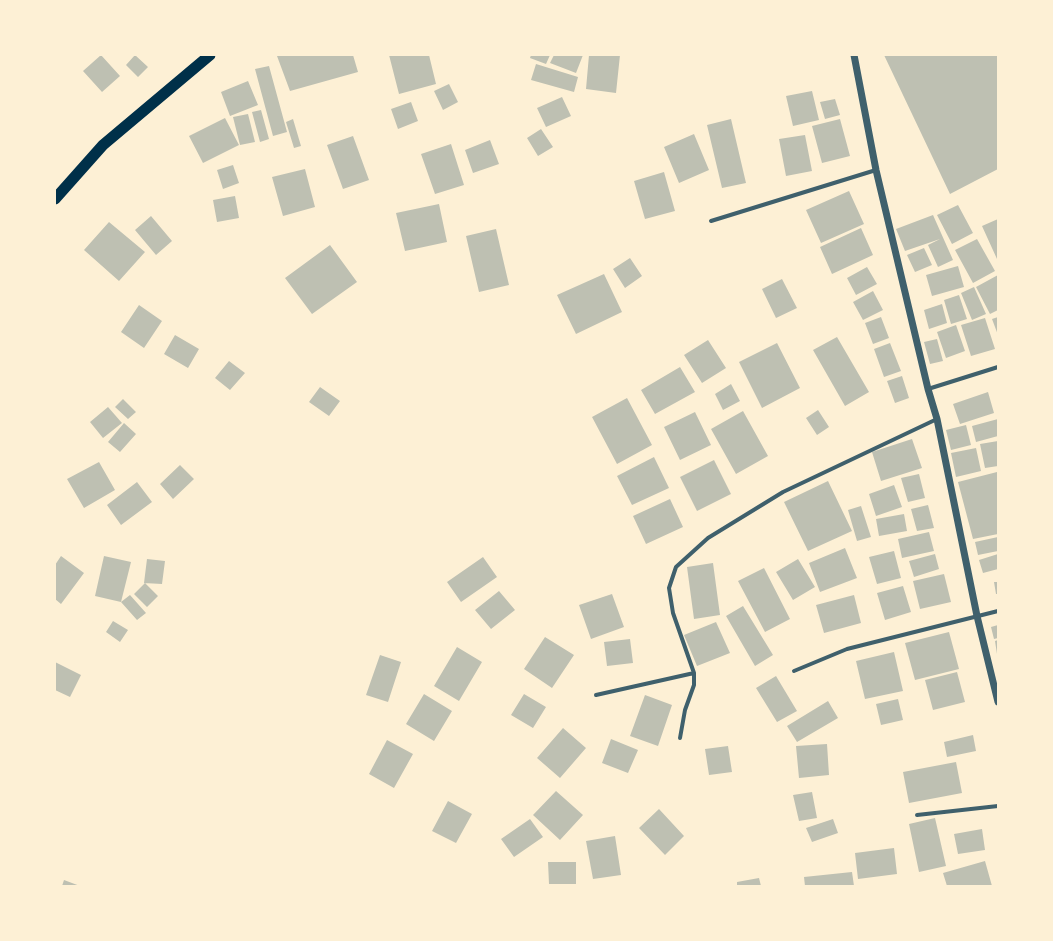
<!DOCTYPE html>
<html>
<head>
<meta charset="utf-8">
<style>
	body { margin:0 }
	#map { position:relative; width:1053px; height:941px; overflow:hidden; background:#fdf0d5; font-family:Quicksand,sans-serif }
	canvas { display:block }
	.frame { position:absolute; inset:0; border:56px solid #fdf0d5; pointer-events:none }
</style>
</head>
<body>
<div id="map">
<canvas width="1053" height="941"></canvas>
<div class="frame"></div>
</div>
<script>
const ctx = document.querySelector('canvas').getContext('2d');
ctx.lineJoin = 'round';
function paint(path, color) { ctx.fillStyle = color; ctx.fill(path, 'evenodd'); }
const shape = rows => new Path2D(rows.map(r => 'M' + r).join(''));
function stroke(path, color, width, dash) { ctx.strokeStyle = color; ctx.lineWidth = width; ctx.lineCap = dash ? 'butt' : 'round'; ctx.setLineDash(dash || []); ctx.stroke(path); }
paint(shape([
	[101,55,120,76,102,92,83,71],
	[135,55,148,67,138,77,126,65],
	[280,55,353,55,358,72,290,91,277,56],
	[389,55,429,55,436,84,399,94],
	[531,55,550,55,546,64,530,58],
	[554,55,583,55,576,73,550,63],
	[589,55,620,55,616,93,586,89],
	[884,55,998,55,998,169,950,194],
	[536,64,578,77,574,92,531,80],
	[269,66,287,132,273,136,255,69],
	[248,81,258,105,230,116,221,92],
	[449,84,458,102,443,110,434,91],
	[812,91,819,120,793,126,786,96],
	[562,97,571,116,546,127,537,108],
	[835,99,840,115,825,119,820,102],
	[411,102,418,121,398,129,391,109],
	[261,110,269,139,260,142,252,112],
	[248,114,255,142,240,145,233,117],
	[225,118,239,145,203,163,189,136],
	[293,119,301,146,294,148,286,122],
	[731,119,746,183,722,188,707,125],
	[840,119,850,156,822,163,812,126],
	[541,129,553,147,538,156,527,138],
	[694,134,709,170,679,183,664,147],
	[805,135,812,171,786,176,779,139],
	[353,136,369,180,343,189,327,145],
	[490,140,499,164,473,173,465,150],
	[451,144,464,185,435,194,421,154],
	[233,165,239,183,223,189,217,170],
	[305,169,315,207,283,216,272,177],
	[664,172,675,211,645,219,634,181],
	[849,191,864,224,821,243,806,210],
	[235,196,239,218,217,222,213,200],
	[439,204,447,242,405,251,396,213],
	[958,205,973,233,952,244,937,215],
	[933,215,953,260,938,267,928,245,940,239,905,251,896,229],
	[151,216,172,241,156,255,135,230],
	[998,219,998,258,997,259,982,226],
	[109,222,145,252,119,281,84,250],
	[861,228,873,255,832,274,820,247],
	[496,229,509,285,479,292,466,236],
	[977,239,995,271,973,283,955,250],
	[330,245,357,282,312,314,285,278],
	[924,248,932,265,915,272,907,255],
	[630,258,642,276,625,288,613,269],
	[958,266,964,287,932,296,926,275],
	[867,267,877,284,856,295,847,278],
	[604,274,622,312,576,334,557,295],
	[998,275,998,310,990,314,976,287],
	[782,279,797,308,776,318,762,289],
	[974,287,986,314,972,320,961,293],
	[873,291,883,310,863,320,853,302],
	[959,295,967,319,951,324,944,300],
	[942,304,947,323,929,329,924,310],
	[139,305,162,321,144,348,121,332],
	[881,317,889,338,873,344,865,323],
	[998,317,998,335,992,319],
	[985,318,995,349,971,356,961,325],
	[956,325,965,351,946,358,937,332],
	[175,335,199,349,188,368,164,354],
	[837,337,869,392,845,406,813,350],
	[937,339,943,361,930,364,924,342],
	[708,340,726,368,702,383,684,355],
	[777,343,800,388,762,408,739,362],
	[890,343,901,371,884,377,874,349],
	[229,361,245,373,230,390,215,378],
	[680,367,695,392,655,414,641,390],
	[902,376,909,398,895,403,887,381],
	[731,384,740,401,723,410,715,394],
	[320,387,340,401,329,416,309,402],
	[988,392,994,413,960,424,953,404],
	[627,398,652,445,617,464,592,417],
	[123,399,136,412,128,419,115,407],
	[108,407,122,423,103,438,90,422],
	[818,410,829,427,817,435,806,418],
	[743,411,768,456,736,474,711,429],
	[695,412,711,445,680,460,664,427],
	[998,419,998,436,976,442,972,426],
	[124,423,136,434,120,452,108,442],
	[966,425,971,445,951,450,946,430],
	[912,439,922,468,881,481,872,452],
	[998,441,998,466,985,468,980,444],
	[976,448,981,471,956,477,951,453],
	[654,457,669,488,632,505,617,476],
	[714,460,731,494,697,511,680,477],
	[99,462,115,490,84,508,67,479],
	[180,465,194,479,173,499,160,484],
	[997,472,998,534,973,539,958,482],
	[919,474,925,498,908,502,901,478],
	[828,481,852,531,808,551,784,502],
	[137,482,152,502,121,525,107,505],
	[894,485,902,507,876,516,869,494],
	[670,499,683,527,646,544,633,516],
	[928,505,934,528,917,531,911,509],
	[861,506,871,537,857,541,848,510],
	[904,514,907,531,879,536,876,519],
	[929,532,934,551,902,558,898,539],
	[998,537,998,551,978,555,975,542],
	[845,548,857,578,820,592,809,563],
	[894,551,901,578,877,584,869,557],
	[935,554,939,569,914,577,909,561],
	[998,554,998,569,983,573,979,560],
	[61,556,84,573,61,604,55,599,55,565],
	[104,556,131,562,121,602,95,596],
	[483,557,497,577,461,602,447,582],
	[147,559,165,561,162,584,144,583],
	[798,559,815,587,793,600,776,572],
	[713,563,720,615,694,619,687,567],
	[764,568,790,619,765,632,738,581],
	[944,574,951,602,920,609,913,581],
	[994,582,998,582,998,594,996,594],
	[145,583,158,596,147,607,134,594],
	[903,586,911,612,885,620,877,593],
	[499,591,515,610,491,629,475,610],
	[612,594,624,627,591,639,579,605],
	[130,595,146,613,137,620,121,602],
	[854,595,861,623,824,633,816,605],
	[743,606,773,655,755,666,726,616],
	[113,621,128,630,120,642,106,632],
	[716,622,730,653,697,666,684,635],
	[998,625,998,638,994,639,991,627],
	[949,632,959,669,915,680,905,643],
	[545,637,574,655,552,688,524,669],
	[630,639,633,663,607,666,604,642],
	[998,640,998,654,997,654,995,641],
	[457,647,482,662,459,701,434,686],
	[894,652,903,691,865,699,856,661],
	[380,655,401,662,388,702,366,695],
	[55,662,81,675,70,697,55,690],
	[957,672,965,702,933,710,925,680],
	[776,676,797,711,777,722,756,688],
	[424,694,452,711,434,741,406,724],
	[524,694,546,707,533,728,511,715],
	[645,695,672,705,658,746,630,736],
	[898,699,903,720,881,725,876,704],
	[828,701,838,718,797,742,787,726],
	[563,728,586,748,560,778,537,758],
	[973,735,976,751,947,757,944,742],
	[611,739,638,750,628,773,602,763],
	[387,740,413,754,394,788,369,774],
	[827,744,829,775,799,778,796,746],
	[728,746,732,772,709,775,705,749],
	[956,762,962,793,909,803,903,772],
	[556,791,583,815,560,840,533,815],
	[812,792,817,818,799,821,793,795],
	[448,801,472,814,456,843,432,831],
	[659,809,684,836,665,855,639,828],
	[935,818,946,866,919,872,909,824],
	[530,819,543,837,514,857,501,839],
	[833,819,838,833,812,842,806,828],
	[982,829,985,850,958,854,954,834],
	[615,836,621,875,593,879,586,841],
	[894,848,897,874,858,879,855,853],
	[985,861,992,886,947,886,943,873],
	[548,862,576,862,576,884,549,884],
	[852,872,854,886,805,886,804,877],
	[759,878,761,886,737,886,737,882],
	[64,880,80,886,62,886]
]), '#bec0b2');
stroke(shape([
	[711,221,876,170],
	[928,389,998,367],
	[794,671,847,649,998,611],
	[596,695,694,673],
	[680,738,685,710,694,685,694,673,673,613,669,588,676,567,708,538,783,492,937,419],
	[917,815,998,806]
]), '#3f606c', 4);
stroke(shape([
	[854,55,876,170,928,389,937,419,977,616,998,702]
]), '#3f606c', 7);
stroke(shape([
	[55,199,103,145,210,55]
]), '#003049', 11);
</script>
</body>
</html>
